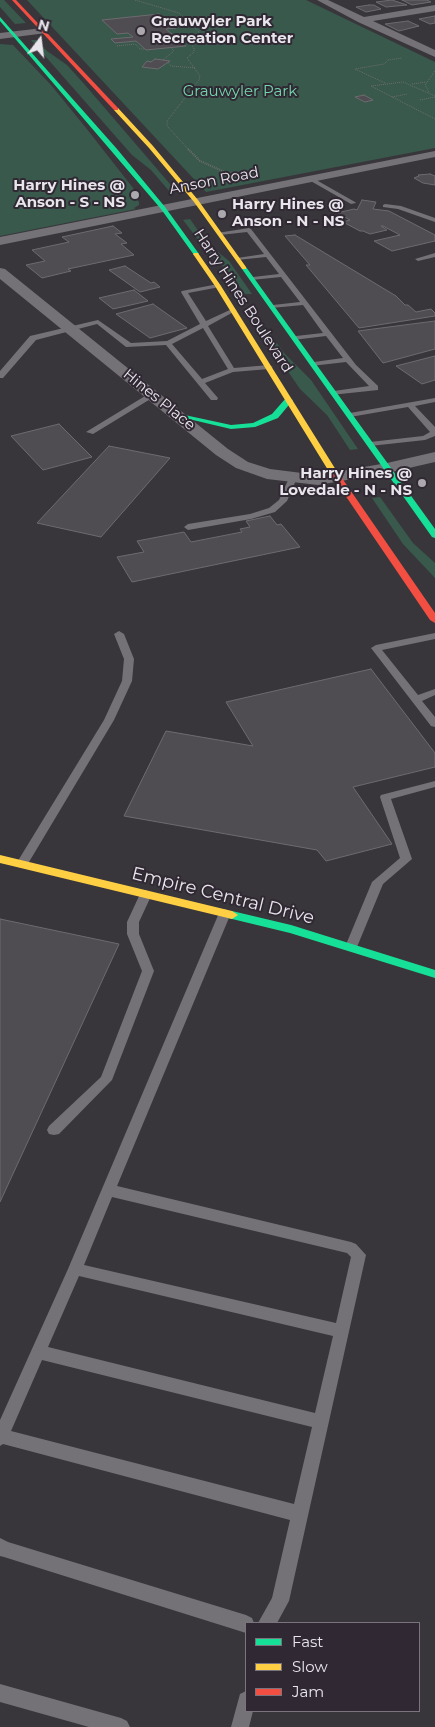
<!DOCTYPE html>
<html>
<head>
<meta charset="utf-8">
<style>
	body { margin:0 }
	#map { position:relative; width:435px; height:1727px; overflow:hidden; background:#39363b; font-family:Montserrat,sans-serif }
	canvas { display:block }
	.legend { position:absolute; left:245px; top:1622px; width:175px; height:90px; box-sizing:border-box; background:#302934; border:1px solid #7a747e; margin:0; padding:6px 9px; list-style:none; font-size:15px; color:#e9e5ec }
	.legend li { display:flex; align-items:center; gap:10px; height:25px }
	.legend b { width:25px; border:1px solid #7a747e }
	.north { position:absolute; left:15px; top:15px; width:50px; height:50px; -webkit-text-stroke:4px #302934; paint-order:stroke; rotate:15deg; font-size:14px; font-weight:700; line-height:20px; text-align:center; color:#e9e5ec }
	.north::after { content:''; display:block; margin:auto; width:18px; height:22px; background:#e9e5ec; clip-path:polygon(50% 0,100% 100%,50% 72%,0 100%) }
</style>
</head>
<body>
<div id="map">
<canvas width="435" height="1727"></canvas>
<ul class="legend">
<li><b style="height:6px;background:#16e098"></b>Fast</li>
<li><b style="height:6px;background:#ffcf43"></b>Slow</li>
<li><b style="height:6px;background:#f24e42"></b>Jam</li>
</ul>
<div class="north">N</div>
</div>
<script>
const ctx = document.querySelector('canvas').getContext('2d');
ctx.lineJoin = 'round';
function paint(path, color) { ctx.fillStyle = color; ctx.fill(path, 'evenodd'); }
const shape = rows => new Path2D(rows.map(r => 'M' + r).join(''));
function stroke(path, color, width, dash) { ctx.strokeStyle = color; ctx.lineWidth = width; ctx.lineCap = dash ? 'butt' : 'round'; ctx.setLineDash(dash || []); ctx.stroke(path); }
function write(font, color, halo, rows, align = 'center') {
  ctx.font = font + ' Montserrat,sans-serif'; ctx.lineWidth = 4; ctx.setLineDash([]); ctx.textBaseline = 'middle'; ctx.strokeStyle = halo; ctx.fillStyle = color; for (const [text, x, y, turn = 0] of rows) {
    ctx.save(); ctx.translate(x, y); ctx.rotate((+turn || 0) * Math.PI / 180); ctx.textAlign = isNaN(turn) ? turn : align; if (halo) ctx.strokeText(text, 0, 0); ctx.fillText(text, 0, 0); ctx.restore();
  }
}
paint(shape([
	[0,0,4,0,26,23,15,24,0,7],
	[27,0,306,0,435,62,435,148,206,192],
	[31,40,36,40,47,51,67,65,85,85,176,191,170,192,151,170,132,155],
	[0,44,13,45,51,85,86,128,137,193,129,194,130,197,135,197,139,202,139,205,134,208,136,209,0,236],
	[190,219,207,243,229,261,252,294,245,294,229,272,209,254,183,220],
	[266,328,284,353,311,380,358,449,350,450,327,415,300,389,259,329],
	[380,497,413,543,435,563,435,578,403,544,372,498]
]), '#38594b');
const building = shape([
	[392,0,407,5,386,7,376,2,392,0],
	[402,0,427,0,431,2,412,5,402,0],
	[369,5,374,5,381,9,366,12,356,7,369,5],
	[159,14,176,28,166,29,186,46,146,50,136,41,115,43,111,39,133,37,128,33,117,34,102,20,159,14],
	[435,16,435,23,430,24,419,19,435,16],
	[408,21,419,26,399,31,385,24,408,21],
	[155,59,170,61,158,69,142,67,147,61,151,62,155,59],
	[364,95,373,100,365,102,355,97,364,95],
	[430,174,435,176,435,185,423,183,414,178,419,176,418,175,430,174],
	[362,200,376,202,373,209,389,211,435,235,435,241,392,251,374,241,400,235,383,226,381,226,387,230,370,234,363,231,360,231,343,222,350,220,337,213,354,209,357,210,362,200],
	[113,226,122,233,115,234,127,243,121,244,134,255,68,269,71,271,42,278,26,265,45,261,32,250,69,242,62,237,113,226],
	[295,235,396,296,405,305,408,305,416,312,431,309,435,313,435,316,359,328,306,265,310,265,285,236,295,235],
	[125,266,151,283,154,282,160,287,140,292,109,270,125,266],
	[134,290,148,301,113,309,99,298,134,290],
	[153,304,187,328,150,338,116,314,153,304],
	[435,321,435,349,383,363,358,331,435,321],
	[435,356,435,380,422,384,396,366,435,356],
	[59,424,92,457,43,470,11,436,59,424],
	[109,446,170,458,101,537,37,523,109,446],
	[270,516,277,525,281,524,300,547,132,582,117,557,144,552,137,541,184,532,191,542,242,532,240,529,250,527,246,521,270,516],
	[371,669,435,753,435,767,353,787,392,844,326,861,317,850,124,816,166,731,253,746,226,702,371,669],
	[0,919,119,944,0,1202,0,919]
]);
paint(building, '#504d52');
stroke(building, '#6d6b6f', 1);
stroke(shape([
	[135,0,179,13,199,32,198,35,189,41,194,48,194,52,187,58,200,76,199,80,167,121,167,126,189,150],
	[117,46,135,44,140,49,145,49],
	[163,60,174,51,170,47],
	[168,62,171,66,196,68],
	[385,83,355,69,384,64,388,60,402,58],
	[412,84,426,82],
	[429,92,425,85,435,71],
	[435,96,403,82,371,86,435,119],
	[392,97,407,94],
	[420,100,435,97]
]), '#6f6c70', 1, [1, 1]);
stroke(shape([
	[188,149,200,161,227,173,237,174]
]), '#6f6c70', 2, [1, 1]);
paint(shape([
	[311,177,355,202,356,203,351,204,309,180,308,179,311,177],
	[385,204,401,206,435,218,435,222,398,209,383,207,383,205,385,204],
	[249,228,251,229,356,365,378,386,378,390,331,395,331,391,334,391,369,386,346,362,311,366,310,364,314,362,343,358,326,336,293,340,292,338,296,336,323,333,303,305,271,308,271,306,273,305,300,302,281,277,251,280,251,278,253,277,279,274,266,257,237,260,237,258,264,254,247,232,220,235,217,233,249,228],
	[435,253,435,257,418,261,415,259,435,253],
	[218,284,221,286,220,287,188,293,206,321,232,309,237,310,208,326,234,368,269,365,273,367,269,369,233,372,205,383,218,398,217,400,211,400,166,345,126,347,97,324,36,340,3,378,0,378,0,371,30,336,98,320,131,343,167,341,200,324,181,292,182,291,218,284],
	[203,328,228,369,202,379,172,344,203,328],
	[150,393,157,395,93,434,86,432,150,393],
	[435,398,435,402,415,406,435,427,435,436,425,440,370,446,366,444,370,442,423,436,430,432,408,407,350,417,346,415,350,413,435,398],
	[290,476,297,478,287,501,275,512,251,519,188,530,184,527,188,524,250,514,269,508,279,500,290,476],
	[119,631,124,634,134,659,132,681,114,720,26,867,18,867,16,864,104,720,122,681,124,659,114,634,119,631],
	[435,633,435,639,382,650,418,695,435,689,435,695,422,701,435,717,435,727,431,726,371,648,376,645,435,633],
	[435,781,435,787,391,799,412,859,383,884,357,947,355,950,351,951,347,950,345,947,372,882,400,858,380,797,381,795,435,781],
	[146,890,152,894,139,922,139,934,154,971,112,1080,59,1134,54,1135,49,1134,47,1130,49,1126,101,1077,142,971,127,934,127,922,140,894,146,890],
	[225,909,231,913,117,1186,351,1242,356,1244,366,1255,289,1601,277,1623,258,1623,272,1598,290,1520,3,1444,0,1446,0,1420,68,1269,219,913,225,909],
	[112,1197,347,1253,351,1257,336,1323,84,1265,112,1197],
	[79,1276,333,1336,315,1413,48,1347,79,1276],
	[42,1360,312,1427,294,1504,11,1431,42,1360],
	[0,1538,8,1542,246,1615,252,1618,254,1623,246,1623,246,1633,4,1557,0,1556,0,1538],
	[0,1684,121,1718,127,1721,130,1727,89,1727,0,1702,0,1684],
	[246,1691,246,1711,253,1711,249,1727,231,1727,240,1694,246,1691]
]), '#757277');
paint(shape([
	[317,0,328,0,364,17,435,5,435,11,373,21,435,50,435,57,358,22,317,0],
	[43,28,46,29,46,33,0,39,0,33,43,28],
	[435,151,435,157,0,245,0,237,435,151],
	[0,268,5,269,228,449,248,462,270,469,318,475,387,463,435,452,435,462,387,473,318,485,267,479,236,468,216,455,0,279,0,268]
]), '#757277');
paint(shape([
	[0,17,117,149,165,207,199,254,198,255,194,255,161,209,0,21,0,17],
	[242,267,246,267,435,529,435,538,432,537,242,269,242,267],
	[286,398,293,400,278,418,255,427,231,429,176,416,180,414,231,425,253,423,272,414,286,398],
	[232,911,291,925,435,970,435,978,290,933,228,918,226,915,232,911]
]), '#16e098');
paint(shape([
	[114,108,118,108,153,146,198,200,246,267,246,269,242,269,194,202,149,148,114,110,114,108],
	[194,253,198,253,221,286,336,470,335,472,328,470,215,286,193,254,194,253],
	[0,855,232,911,238,915,232,919,0,863,0,855]
]), '#ffcf43');
paint(shape([
	[12,0,16,0,118,108,118,110,114,110,12,0],
	[329,468,335,468,435,613,435,623,430,620,328,470,329,468]
]), '#f24e42');
for (const [x, y, r, color] of [
	[141,31,5,"#aba8ae"],
	[135,195,5,"#aba8ae"],
	[222,214,5,"#aba8ae"],
	[422,483,5,"#aba8ae"]
]) { const dot = new Path2D(); dot.arc(x, y, r, 0, 2 * Math.PI); ctx.fillStyle = color; ctx.fill(dot); stroke(dot, '#302934', 2); }
write('bold 15px', '#e9e5ec', '#302934', [
	["Grauwyler Park",151,22],
	["Recreation Center",151,39],
	["Harry Hines @",125,186,"right"],
	["Anson - S - NS",125,203,"right"],
	["Harry Hines @",232,205],
	["Anson - N - NS",232,222],
	["Harry Hines @",412,474,"right"],
	["Lovedale - N - NS",412,491,"right"]
], 'left');
write('15px', '#73d8ad', '#302934', [
	["Grauwyler Park",240,92]
]);
write('15px', '#e9e5ec', '#302934', [
	["Anson Road",214,181,-11],
	["Harry Hines Boulevard",243,301,57],
	["Hines Place",159,400,39]
]);
write('18px', '#e9e5ec', '#302934', [
	["Empire Central Drive",223,896,14]
]);
</script>
</body>
</html>
